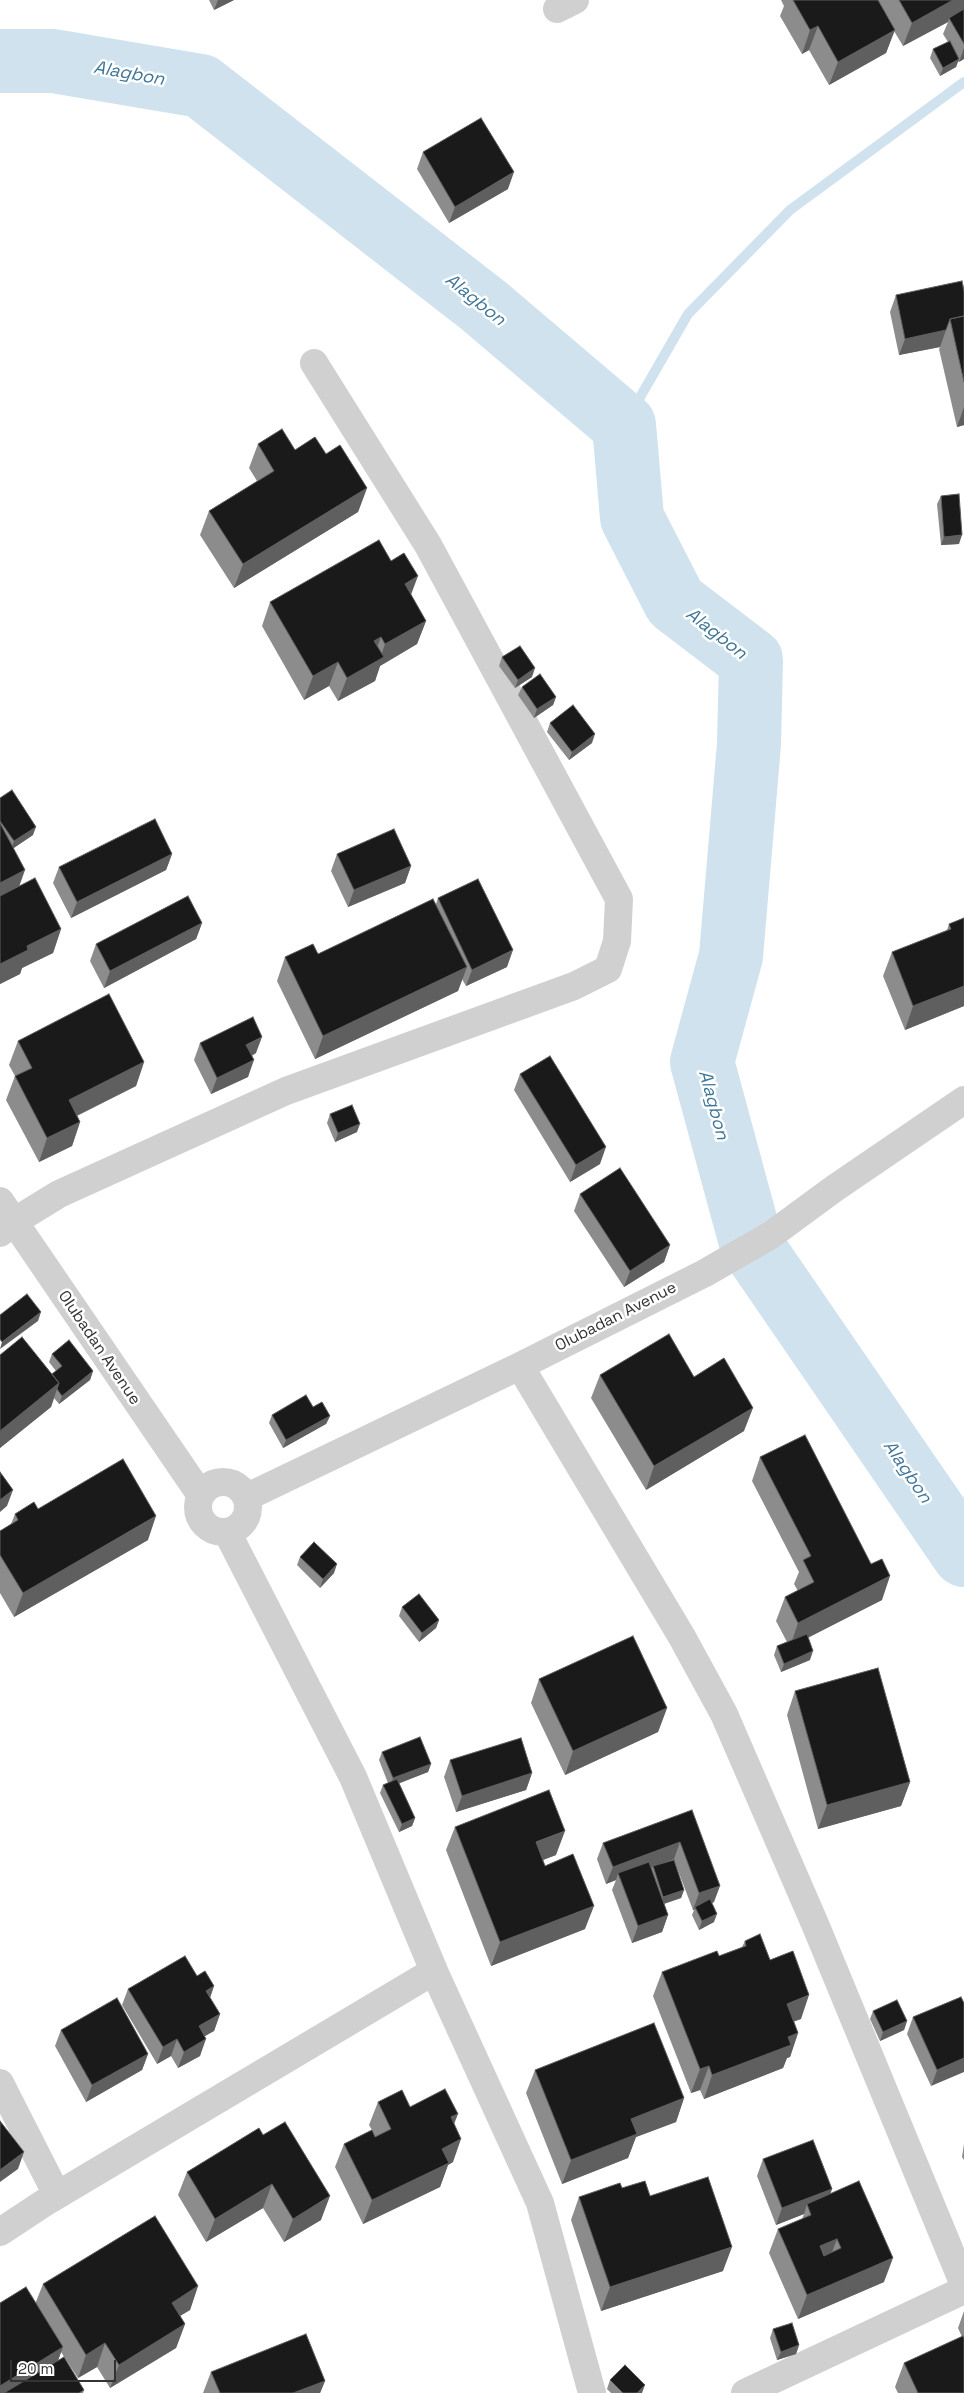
<!DOCTYPE html>
<html>
<head>
<meta charset="utf-8">
<style>
	body { margin:0 }
	#map { position:relative; width:964px; height:2393px; overflow:hidden; background:#fff; font-family:"Space Grotesk",sans-serif }
	canvas { display:block }
	.scale { position:absolute; left:10px; top:2360px; width:106px; height:22px; box-sizing:border-box; border:2px solid #333; border-top:0; padding-left:6px; font-size:15px; line-height:18px; white-space:nowrap; color:#333; -webkit-text-stroke:4px #fff; paint-order:stroke }
</style>
</head>
<body>
<div id="map">
<canvas width="964" height="2393"></canvas>
<div class="scale">20 m</div>
</div>
<script>
const ctx = document.querySelector('canvas').getContext('2d');
ctx.lineJoin = 'round';
const shape = rows => new Path2D(rows.map(r => 'M' + r).join(''));
function stroke(path, color, width, dash) { ctx.strokeStyle = color; ctx.lineWidth = width; ctx.lineCap = dash ? 'butt' : 'round'; ctx.setLineDash(dash || []); ctx.stroke(path); }
function paint(path, color) { ctx.fillStyle = color; ctx.fill(path, 'evenodd'); }
function write(font, color, halo, rows, align = 'center') {
  ctx.font = font + ' "Space Grotesk",sans-serif'; ctx.lineWidth = 5; ctx.setLineDash([]); ctx.textBaseline = 'middle'; ctx.strokeStyle = halo; ctx.fillStyle = color; for (const [text, x, y, turn = 0] of rows) {
    ctx.save(); ctx.translate(x, y); ctx.rotate((+turn || 0) * Math.PI / 180); ctx.textAlign = isNaN(turn) ? turn : align; if (halo) ctx.strokeText(text, 0, 0); ctx.fillText(text, 0, 0); ctx.restore();
  }
}
stroke(shape([
	[624,425,688,314,790,210,964,82]
]), '#cfe2ee', 10);
stroke(shape([
	[0,61,53,61,201,86,484,306,624,425,632,518,675,602,751,660,749,744,731,956,702,1062,752,1246,964,1555]
]), '#cfe2ee', 64);
stroke(shape([
	[557,9,575,0],
	[0,1201,200,1494],
	[0,1233,15,1221,59,1194,286,1091,574,986,608,969,617,941,619,899,428,545,314,363],
	[520,1366,682,1637,724,1714,815,1924,964,2285],
	'198 1507a25 25 0 1 1 50 0a25 25 0 1 1-50 0Z',
	[247,1497,520,1366,705,1273,771,1235,835,1188,964,1100],
	[227,1532,353,1777,434,1971,540,2203,592,2393],
	[0,2083,57,2195],
	[0,2232,44,2203,434,1971],
	[745,2393,964,2290]
]), '#d0d0d0', 28);
paint(shape([
	[209,0,234,0,214,10],
	[781,0,964,0,964,59,959,62,958,61,956,67,940,76,930,58,933,49,948,42,943,34,948,22,903,46,894,31,886,53,829,85,809,50,802,54,780,16,784,6],
	[423,152,508,189,449,223,417,169],
	[964,284,964,425,957,427,939,349,940,347,899,355,890,312,896,295,963,287],
	[258,444,326,454,367,488,358,512,234,588,200,535,209,511,257,481,249,468],
	[941,496,959,544,941,545,937,504],
	[411,595,426,621,417,644,380,666,375,681,338,701,329,686,304,700,262,626,270,602],
	[502,657,532,677,515,688,499,666],
	[522,687,556,697,553,705,534,718,518,695],
	[550,723,592,743,569,760,547,732],
	[0,798,33,835,13,848,19,886,61,929,53,953,22,968,20,974,0,984],
	[172,854,166,870,71,918,53,883,59,867],
	[337,854,411,866,405,883,348,907,331,871],
	[438,898,507,967,466,986,462,979,458,991,315,1059,277,981,285,957,318,954,436,904],
	[964,918,964,1006,905,1030,883,976,892,952,947,930,949,924],
	[202,923,196,939,104,988,90,961,96,944],
	[18,1041,144,1062,136,1086,77,1116,80,1122,72,1146,39,1162,6,1100,15,1076,9,1065],
	[200,1043,256,1053,252,1056,248,1077,211,1094,194,1060],
	[520,1074,600,1164,570,1182,514,1090],
	[330,1114,357,1132,335,1142,327,1123],
	[580,1194,670,1245,664,1262,624,1287,574,1211],
	[52,1354,93,1371,90,1380,59,1404,54,1398,51,1407,0,1448,0,1355,52,1374,56,1371,49,1362],
	[600,1375,694,1377,744,1431,646,1490,591,1398],
	[313,1407,330,1416,326,1424,283,1448,269,1423,272,1415],
	[760,1457,882,1600,808,1637,810,1660,781,1672,774,1655,777,1646,787,1642,776,1621,785,1597,798,1591,794,1584,799,1572,752,1481],
	[38,1509,148,1540,14,1617,0,1593,0,1531,11,1524,15,1514],
	[300,1557,334,1573,320,1588,297,1565],
	[402,1607,439,1620,436,1628,419,1642,399,1616],
	[539,1679,667,1708,658,1732,565,1775,531,1703],
	[795,1691,910,1782,901,1806,818,1829,787,1715],
	[382,1752,431,1764,428,1772,399,1783,415,1818,412,1826,399,1832,380,1793,383,1785,388,1783,379,1760],
	[450,1760,532,1773,526,1790,456,1812,444,1777],
	[692,1810,714,1902,712,1903,714,1922,699,1930,692,1915,694,1910,693,1910,674,1860,684,1890,681,1898,664,1904,668,1915,662,1932,632,1943,612,1890,616,1880,606,1884,597,1859,603,1843],
	[455,1827,556,1855,543,1860,545,1866,585,1929,491,1966,446,1850],
	[745,1941,770,1960,801,2019,794,2021,798,2033,790,2057,787,2058,783,2068,704,2099,700,2090,691,2093,653,1996,662,1972,719,1956,742,1947],
	[197,1976,214,1986,210,1998,220,2014,214,2031,204,2036,200,2056,178,2068,171,2056,157,2064,122,2005,128,1989],
	[964,2003,931,2086,907,2034,913,2017],
	[873,2011,907,2021,904,2030,880,2041,870,2019],
	[61,2030,148,2054,142,2070,86,2102,55,2046],
	[535,2070,684,2098,676,2122,636,2137,628,2158,562,2184,526,2093],
	[378,2102,410,2107,454,2124,453,2162,448,2165,440,2187,363,2224,335,2167,344,2144,372,2130,369,2125],
	[263,2135,321,2220,284,2242,263,2208,206,2242,178,2195,187,2172],
	[964,2144,964,2160,962,2157],
	[763,2159,832,2189,830,2194,884,2282,798,2319,769,2253,778,2229,802,2219,804,2214,776,2225,757,2176],
	[622,2188,650,2196,723,2271,601,2311,571,2220,579,2197],
	[43,2284,198,2286,190,2310,180,2316,185,2324,176,2348,110,2388,97,2367,78,2378,61,2352,58,2361,84,2390,83,2393,0,2393],
	[964,2311,964,2393,898,2393,895,2387,904,2363,962,2337,958,2328],
	[773,2329,799,2345,796,2354,777,2360,770,2338],
	[211,2372,325,2381,320,2393,203,2393],
	[610,2380,642,2393,611,2393,607,2389]
]), '#8c8c8c');
paint(shape([
	[218,0,234,0,214,10],
	[953,0,964,0,964,13,949,18,948,22,903,46,912,23],
	[818,26,809,50,802,54,810,30],
	[895,30,886,53,829,85,838,62],
	[964,48,964,59,959,62],
	[959,59,956,67,940,76,943,68],
	[514,172,508,189,449,223,455,207],
	[946,330,940,347,899,355,905,339],
	[964,407,964,425,957,427],
	[367,488,358,512,234,588,243,564],
	[962,535,959,544,941,545,944,537],
	[418,576,409,600,405,584],
	[426,621,417,644,380,666,375,681,338,701,347,678,380,659,385,644],
	[381,637,372,661,374,641],
	[338,662,329,686,304,700,313,676],
	[535,668,532,677,515,688,518,680],
	[556,697,553,705,534,718,537,709],
	[595,734,592,743,569,760,572,752],
	[36,827,33,835,11,850,14,841],
	[172,854,166,870,71,918,77,902],
	[411,866,405,883,348,907,354,890],
	[25,870,19,887,0,897,0,883],
	[202,923,196,939,104,988,110,971],
	[61,929,53,953,22,968,20,974,0,984,0,964,27,946],
	[513,950,507,967,466,986,472,970],
	[467,967,458,991,315,1059,323,1036],
	[964,986,964,1006,905,1030,913,1006],
	[262,1037,256,1053,240,1061,246,1045],
	[254,1060,248,1077,211,1094,217,1078],
	[144,1062,136,1086,60,1124,69,1100],
	[80,1122,72,1146,39,1162,47,1138],
	[360,1124,357,1132,335,1142,338,1133],
	[606,1147,600,1164,570,1182,576,1165],
	[670,1245,664,1262,624,1287,630,1271],
	[41,1312,38,1321,0,1349,2,1342],
	[93,1371,90,1380,59,1404,62,1396],
	[59,1383,51,1407,0,1448,0,1431],
	[753,1408,744,1431,646,1490,654,1466],
	[330,1416,326,1424,283,1448,286,1440],
	[13,1490,7,1506,0,1512,0,1500],
	[156,1516,148,1540,14,1617,23,1593],
	[337,1564,334,1573,320,1588,323,1579],
	[890,1576,882,1600,790,1647,798,1623],
	[439,1620,436,1628,419,1642,422,1633],
	[813,1651,810,1660,781,1672,784,1664],
	[667,1708,658,1732,565,1775,573,1751],
	[431,1764,428,1772,390,1787,393,1778],
	[532,1773,526,1790,456,1812,462,1796],
	[910,1782,901,1806,818,1829,827,1805],
	[415,1818,412,1826,399,1832,402,1824],
	[565,1831,556,1855,527,1866,536,1842],
	[680,1842,674,1859,620,1879,618,1873,616,1880,606,1884,613,1867],
	[720,1886,714,1902,696,1909,695,1907,694,1910,693,1910,699,1893],
	[684,1890,681,1898,660,1905,663,1897],
	[594,1906,585,1929,491,1966,500,1942],
	[717,1914,714,1922,699,1930,702,1921],
	[668,1915,662,1932,632,1943,638,1926],
	[214,1986,208,2003,206,1991],
	[809,1995,801,2019,779,2027,787,2004],
	[220,2014,214,2031,193,2043,199,2026],
	[907,2021,904,2030,880,2041,883,2032],
	[798,2033,790,2057,787,2058,783,2068,704,2099,712,2075,788,2037],
	[177,2039,171,2056,157,2064,163,2047],
	[206,2039,200,2056,178,2068,184,2052],
	[148,2054,142,2070,86,2102,92,2085],
	[964,2058,964,2072,931,2086,937,2070],
	[709,2066,700,2090,691,2093,700,2069],
	[684,2098,676,2122,636,2137,628,2158,562,2184,571,2160,631,2119],
	[458,2114,449,2137,451,2117],
	[461,2139,453,2162,448,2165,440,2187,363,2224,372,2200,442,2149],
	[24,2152,18,2169,0,2182,0,2170],
	[272,2184,263,2208,206,2242,215,2219],
	[832,2189,826,2205,807,2204,804,2214,776,2225,782,2208],
	[330,2196,321,2220,284,2242,293,2219],
	[837,2239,828,2263,820,2246],
	[732,2247,723,2271,601,2311,610,2287],
	[893,2258,884,2282,798,2319,807,2295],
	[198,2286,190,2310,163,2326,172,2303],
	[185,2324,176,2348,110,2388,119,2365],
	[105,2343,97,2367,78,2378,86,2355],
	[799,2345,796,2354,777,2360,781,2352],
	[63,2347,54,2371,18,2393,0,2393,0,2386],
	[325,2381,320,2393,293,2393],
	[645,2385,642,2393,637,2393]
]), '#5f5f5f');
const building = shape([
	[793,0,878,0,895,30,838,62,818,26,810,30,793,0],
	[899,0,953,0,912,23,899,0],
	[964,9,964,44,949,18,964,9],
	[950,41,959,59,943,68,933,49,950,41],
	[481,118,514,172,455,207,423,152,481,118],
	[962,281,964,292,964,316,950,319,946,330,905,339,896,295,962,281],
	[964,316,964,382,950,319,964,316],
	[282,429,295,450,315,437,326,454,340,445,367,488,243,564,209,511,274,471,258,444,282,429],
	[959,494,962,535,944,537,941,496,959,494],
	[379,540,391,561,404,553,418,576,405,584,426,621,385,644,381,637,374,641,384,657,347,678,338,662,313,676,270,602,379,540],
	[520,646,535,668,518,680,502,657,520,646],
	[540,674,556,697,537,709,522,687,540,674],
	[573,705,595,734,572,752,550,723,573,705],
	[12,790,36,827,14,841,0,821,0,798,12,790],
	[155,819,172,854,77,902,59,867,155,819],
	[0,823,25,870,0,883,0,823],
	[394,829,411,866,354,890,337,854,394,829],
	[35,878,61,929,27,946,28,950,0,964,0,896,35,878],
	[478,879,513,950,472,970,438,898,478,879],
	[188,896,202,923,110,971,96,944,188,896],
	[433,899,467,967,323,1036,285,957,313,944,318,954,433,899],
	[964,918,964,986,913,1006,892,952,951,929,949,924,964,918],
	[109,994,144,1062,69,1100,80,1122,47,1138,15,1076,32,1068,18,1041,109,994],
	[253,1017,262,1037,246,1045,254,1060,217,1078,200,1043,253,1017],
	[550,1056,606,1147,576,1165,520,1074,550,1056],
	[352,1105,360,1124,338,1133,330,1114,352,1105],
	[620,1168,670,1245,630,1271,580,1194,620,1168],
	[27,1294,41,1312,2,1342,0,1339,0,1315,27,1294],
	[669,1334,694,1377,724,1358,753,1408,654,1466,600,1375,669,1334],
	[22,1337,59,1383,0,1431,0,1355,22,1337],
	[69,1340,93,1371,62,1396,57,1389,59,1383,52,1374,62,1366,52,1354,69,1340],
	[306,1395,313,1407,322,1402,330,1416,286,1440,272,1415,306,1395],
	[805,1435,871,1564,882,1559,890,1576,798,1623,785,1597,814,1582,803,1560,811,1556,760,1457,805,1435],
	[123,1459,156,1516,23,1593,0,1555,0,1531,18,1520,15,1514,34,1502,38,1509,123,1459],
	[0,1472,13,1490,0,1500,0,1472],
	[314,1542,337,1564,323,1579,300,1557,314,1542],
	[419,1594,439,1620,422,1633,402,1607,419,1594],
	[807,1634,813,1651,784,1664,777,1646,807,1634],
	[633,1636,667,1708,573,1751,539,1679,633,1636],
	[878,1668,910,1782,827,1805,795,1691,878,1668],
	[420,1737,431,1764,393,1778,382,1752,420,1737],
	[521,1738,532,1773,462,1796,450,1760,521,1738],
	[397,1779,415,1818,402,1824,383,1785,397,1779],
	[549,1790,565,1831,536,1842,545,1866,573,1854,594,1906,500,1942,455,1827,549,1790],
	[692,1810,720,1886,699,1893,680,1842,613,1867,603,1843,692,1810],
	[674,1860,684,1890,663,1897,653,1866,674,1860],
	[649,1862,668,1915,638,1926,618,1873,649,1862],
	[710,1899,717,1914,702,1921,695,1907,710,1899],
	[760,1934,770,1960,793,1951,809,1995,787,2004,798,2033,788,2037,791,2045,712,2075,709,2066,700,2069,662,1972,717,1951,719,1956,746,1946,745,1941,760,1934],
	[185,1956,197,1976,205,1971,214,1986,206,1991,220,2014,199,2026,206,2039,184,2052,177,2039,163,2047,128,1989,185,1956],
	[961,1997,964,2003,964,2058,937,2070,913,2017,961,1997],
	[117,1998,148,2054,92,2085,61,2030,117,1998],
	[897,2000,907,2021,883,2032,873,2011,897,2000],
	[654,2023,684,2098,631,2119,637,2134,571,2160,535,2070,654,2023],
	[445,2089,458,2114,451,2117,461,2139,442,2149,449,2163,372,2200,344,2144,372,2130,375,2137,391,2129,378,2102,402,2090,410,2107,445,2089],
	[0,2121,24,2152,0,2170,0,2121],
	[285,2122,330,2196,293,2219,272,2184,215,2219,187,2172,259,2128,263,2135,285,2122],
	[813,2140,832,2189,782,2208,763,2159,813,2140],
	[708,2177,732,2247,610,2287,579,2197,620,2183,622,2188,645,2181,650,2196,708,2177],
	[859,2181,893,2258,807,2295,778,2229,811,2215,807,2204,859,2181],
	[837,2239,841,2248,824,2256,820,2246,837,2239],
	[155,2216,198,2286,172,2303,185,2324,119,2365,105,2343,86,2355,43,2284,155,2216],
	[26,2287,63,2347,0,2386,0,2303,26,2287],
	[792,2323,799,2345,781,2352,773,2329,792,2323],
	[306,2334,325,2381,293,2393,220,2393,211,2372,306,2334],
	[963,2336,964,2338,964,2393,918,2393,904,2363,963,2336],
	[64,2357,84,2390,79,2393,4,2393,64,2357],
	[625,2365,645,2385,637,2393,623,2393,610,2380,625,2365]
]);
paint(building, '#1a1a1a');
stroke(building, '#5f5f5f', 1);
write('16px', '#333', '#fff', [
	["Olubadan Avenue",616,1317,-27],
	["Olubadan Avenue",99,1348,56]
]);
write('italic 18px', '#3f7597', '#fff', [
	["Alagbon",129,74,10],
	["Alagbon",475,300,39],
	["Alagbon",716,634,38],
	["Alagbon",713,1105,75],
	["Alagbon",907,1472,56]
]);
</script>
</body>
</html>
